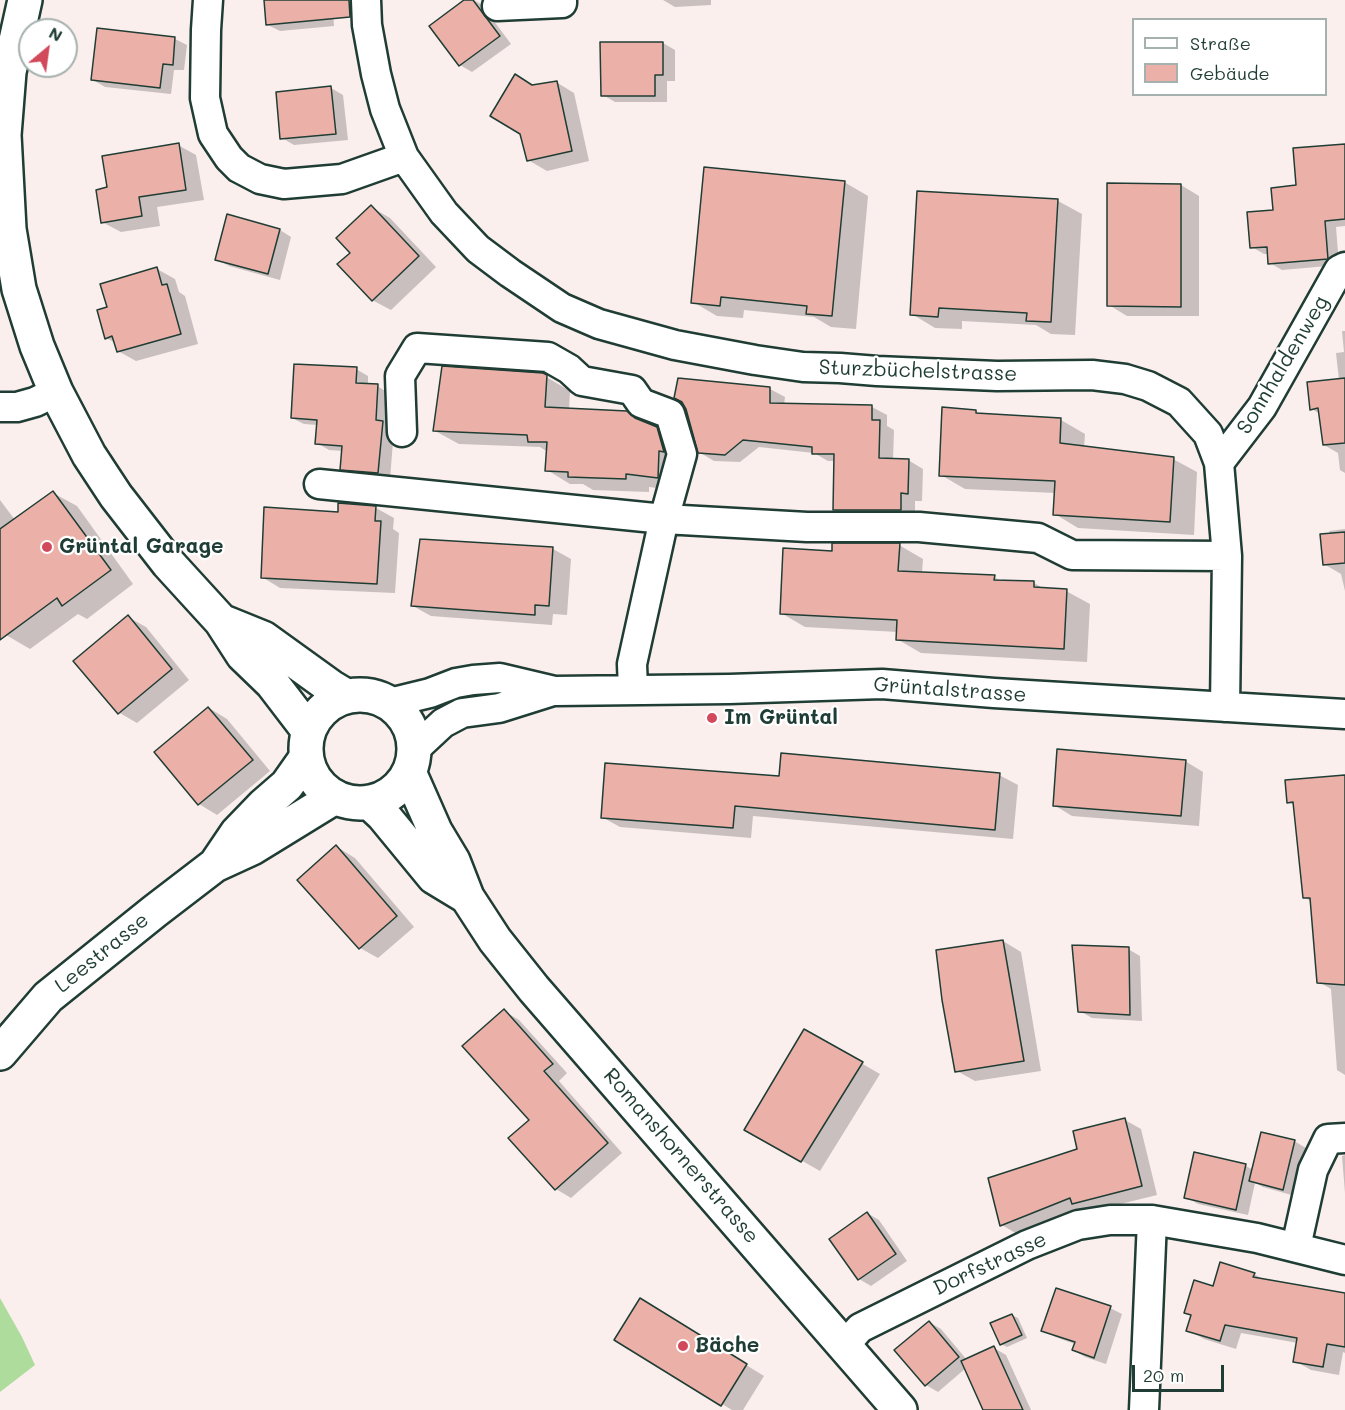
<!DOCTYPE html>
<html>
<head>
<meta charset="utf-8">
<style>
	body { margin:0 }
	#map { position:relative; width:1345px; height:1410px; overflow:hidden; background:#fbefee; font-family:Mali,sans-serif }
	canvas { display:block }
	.legend { position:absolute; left:1132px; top:18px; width:195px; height:78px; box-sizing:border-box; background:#fff; border:2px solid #a5b1ae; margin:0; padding:8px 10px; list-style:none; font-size:18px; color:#1f3d34 }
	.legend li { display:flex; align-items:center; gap:12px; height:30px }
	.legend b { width:30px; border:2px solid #a5b1ae }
	.north { position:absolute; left:18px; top:18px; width:60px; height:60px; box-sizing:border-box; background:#fff; border:2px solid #a5b1ae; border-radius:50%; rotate:29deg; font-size:16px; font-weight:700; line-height:24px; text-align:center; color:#1f3d34 }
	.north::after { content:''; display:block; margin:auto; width:21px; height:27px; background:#d1495b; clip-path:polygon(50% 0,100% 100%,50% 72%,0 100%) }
	.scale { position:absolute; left:1132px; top:1365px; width:92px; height:27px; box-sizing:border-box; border:3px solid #1f3d34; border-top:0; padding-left:8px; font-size:18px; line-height:21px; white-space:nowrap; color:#1f3d34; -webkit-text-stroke:4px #fff; paint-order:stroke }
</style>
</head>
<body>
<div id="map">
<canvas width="1345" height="1410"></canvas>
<ul class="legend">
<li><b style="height:8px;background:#fff"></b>Straße</li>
<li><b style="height:16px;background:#ebb1a9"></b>Gebäude</li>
</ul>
<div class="north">N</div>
<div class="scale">20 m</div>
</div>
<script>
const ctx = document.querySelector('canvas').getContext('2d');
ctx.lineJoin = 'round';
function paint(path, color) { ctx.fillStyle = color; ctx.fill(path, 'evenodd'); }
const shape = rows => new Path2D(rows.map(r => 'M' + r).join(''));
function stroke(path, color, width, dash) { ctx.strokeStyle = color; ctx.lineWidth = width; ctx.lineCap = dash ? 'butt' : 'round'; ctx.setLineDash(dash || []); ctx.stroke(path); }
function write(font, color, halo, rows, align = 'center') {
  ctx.font = font + ' Mali,sans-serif'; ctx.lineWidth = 4.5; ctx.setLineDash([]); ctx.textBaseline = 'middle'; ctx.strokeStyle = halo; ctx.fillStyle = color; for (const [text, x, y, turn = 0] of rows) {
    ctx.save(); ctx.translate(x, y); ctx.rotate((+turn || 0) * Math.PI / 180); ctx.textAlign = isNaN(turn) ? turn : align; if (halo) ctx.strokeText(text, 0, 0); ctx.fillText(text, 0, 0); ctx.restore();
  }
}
paint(shape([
	[0,1298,22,1337,35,1365,0,1392]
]), '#addc9c');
paint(shape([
	[265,0,332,0,334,26,280,31,268,25],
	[467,0,474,0,482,5,511,44,472,72,460,65],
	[711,0,711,5,675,7,663,0],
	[175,39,187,45,184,70,174,70,171,94,105,87,93,80],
	[663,43,675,50,675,81,667,81,667,102,615,102,603,95],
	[556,82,574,93,589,161,547,171,528,160,533,86],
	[331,88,343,95,348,140,294,145,282,138],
	[178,145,196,155,204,200,157,207,160,226,121,232,102,222,109,189],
	[1345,146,1345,226,1336,227,1339,265,1282,270,1270,263,1269,254,1264,254,1252,247,1275,211,1298,187],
	[844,182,868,196,856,329,831,327,814,317,744,310,743,318,717,316,693,302],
	[1109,185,1181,185,1199,196,1199,316,1127,316,1109,305],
	[919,192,1058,201,1082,214,1075,335,1051,334,1036,325,962,321,962,329,935,328,912,314],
	[371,207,390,218,436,267,391,310,372,300,352,253],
	[280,230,291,237,280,280,229,266,217,259],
	[157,269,175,279,179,292,185,296,198,344,136,361,118,351,116,343,106,338,109,308],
	[1342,331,1345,331,1345,473,1340,470,1338,453,1324,445,1320,414,1312,409,1339,380,1336,353,1344,352],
	[356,369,368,376,368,385,377,386,389,393,394,429,390,479,354,476,342,469,343,451,329,450,317,443,318,425,304,424,292,418],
	[543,375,570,391,569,410,626,413,680,442,682,491,649,487,649,492,593,490,583,484,570,484,547,470,548,452,540,447,459,444,435,431],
	[770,389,785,397,784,405,872,407,887,415,887,426,894,430,893,460,908,460,923,469,922,501,915,501,915,518,849,518,834,510,836,461,828,461,814,453,759,447,740,462,714,461,699,452],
	[976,411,982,415,1061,420,1085,434,1084,448,1173,459,1197,472,1194,535,1078,528,1055,514,1056,493,965,489,941,475],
	[53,493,77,506,133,584,87,619,78,614,30,649,6,635,0,627,0,500,15,520],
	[376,508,394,518,393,529,399,533,395,593,280,588,262,577,339,513],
	[1345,529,1345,591,1341,574,1324,564,1331,535,1329,531],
	[493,544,553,549,571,559,567,615,553,614,552,625,431,616,413,606],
	[899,545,923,559,922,573,994,577,1003,582,1034,583,1046,590,1066,591,1090,604,1087,662,921,653,897,639,898,632,805,627,781,613,833,552],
	[128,617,146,627,189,680,137,723,118,712],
	[209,708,227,719,270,771,217,815,199,804,156,752],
	[1185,761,1203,772,1199,826,1072,816,1054,805],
	[999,775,1018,785,1013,839,753,816,751,838,620,827,602,817,780,778],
	[1345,777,1345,1075,1337,1070,1331,989,1319,982,1312,902,1304,897,1295,806,1288,802],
	[337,847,355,858,414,927,378,958,360,948],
	[1003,941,1021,952,1041,1071,975,1081,957,1071],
	[1128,949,1140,956,1142,1021,1092,1018,1080,1011],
	[504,1011,519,1020,567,1073,559,1081,622,1153,571,1198,556,1189,531,1120],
	[805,1031,880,1074,820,1171,746,1129],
	[1125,1120,1141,1129,1157,1195,1088,1212,1082,1208,1017,1234,1002,1225,1079,1150],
	[1294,1141,1306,1148,1295,1196,1263,1187,1255,1183,1248,1215,1198,1204,1186,1197,1196,1154,1246,1166,1253,1170],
	[1345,1155,1345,1193,1342,1156],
	[867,1213,879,1220,907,1261,871,1286,859,1279],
	[1254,1274,1266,1281,1345,1294,1345,1353,1343,1352,1339,1375,1311,1370,1295,1361,1298,1343,1241,1333,1236,1349,1204,1339,1188,1330,1192,1316,1186,1313,1214,1287],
	[1110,1308,1122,1314,1106,1364,1085,1357,1073,1350,1075,1344,1055,1337,1043,1330],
	[658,1311,764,1376,743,1410,732,1410,616,1340],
	[1012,1315,1018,1318,1027,1338,1007,1347,1001,1344],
	[929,1322,941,1329,967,1360,994,1348,1006,1355,1031,1410,985,1410,966,1368,938,1392,926,1385,896,1350]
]), '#0003');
const building = shape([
	[264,0,349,0,350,17,266,25,264,0],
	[464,0,473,0,500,36,459,66,429,26,464,0],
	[97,28,175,37,173,65,163,64,160,88,91,80,97,28],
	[600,42,663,42,663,75,655,75,655,96,601,96,600,42],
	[515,74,532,85,557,81,572,151,527,161,520,134,490,116,515,74],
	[331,86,336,134,280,139,276,92,331,86],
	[179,143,186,190,139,197,142,216,101,223,96,190,107,187,102,156,179,143],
	[1345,144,1345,219,1325,221,1328,259,1268,264,1267,247,1250,248,1247,212,1273,210,1271,188,1296,185,1293,148,1345,144],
	[704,167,845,181,832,316,806,314,807,306,721,297,720,306,691,303,704,167],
	[1107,183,1181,184,1181,307,1107,306,1107,183],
	[917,191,1058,199,1051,322,1026,321,1027,313,939,308,938,317,910,315,917,191],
	[371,205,419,256,372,301,337,264,350,253,336,238,371,205],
	[227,214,280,229,268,274,215,260,227,214],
	[157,267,162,285,167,284,181,334,117,352,112,336,105,339,97,310,107,307,100,284,157,267],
	[294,364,357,367,356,383,378,384,376,420,383,421,378,473,340,470,342,446,315,444,317,420,291,418,294,364],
	[442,366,543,373,547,375,545,407,627,411,635,418,657,427,664,452,659,451,658,478,626,474,626,479,568,477,568,472,545,471,547,442,528,442,527,435,433,431,442,366],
	[678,378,770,387,770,403,872,405,872,420,880,420,879,458,909,459,908,494,901,493,901,510,833,510,834,454,812,454,812,447,743,440,725,455,698,453,686,409,682,402,674,398,678,378],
	[1345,378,1345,443,1323,445,1318,408,1310,410,1307,382,1345,378],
	[942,407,976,410,976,413,1061,418,1060,443,1174,457,1170,522,1053,515,1055,481,939,476,942,407],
	[53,491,111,570,62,606,57,598,0,640,0,529,53,491],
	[338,503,376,506,375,521,381,521,377,584,261,578,264,507,338,512,338,503],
	[1345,532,1345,563,1323,565,1320,534,1345,532],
	[420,539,553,547,549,606,535,605,535,615,411,606,420,539],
	[832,543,900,543,898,571,995,575,994,580,1034,581,1034,587,1067,589,1064,649,896,640,897,620,780,614,783,548,832,551,832,543],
	[128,615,172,669,118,714,73,661,128,615],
	[208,707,253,760,198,805,154,752,208,707],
	[1057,749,1186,760,1181,816,1053,806,1057,749],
	[781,753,1000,773,995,830,735,806,733,828,601,818,605,763,779,776,781,753],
	[1345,775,1345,985,1317,983,1310,898,1303,898,1293,802,1287,803,1285,780,1345,775],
	[336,845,397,916,359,949,297,880,336,845],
	[1003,940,1024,1061,955,1072,942,1000,936,950,1003,940],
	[1072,945,1129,947,1130,1015,1078,1012,1072,945],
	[504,1009,553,1064,544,1071,608,1143,555,1190,508,1138,529,1120,462,1046,504,1009],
	[804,1029,863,1062,801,1162,744,1130,804,1029],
	[1125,1118,1142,1186,1072,1204,1070,1198,1000,1226,988,1178,1077,1149,1073,1131,1125,1118],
	[1261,1132,1295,1140,1283,1190,1249,1181,1261,1132],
	[1194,1152,1246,1164,1236,1210,1184,1198,1194,1152],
	[867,1212,896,1254,858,1280,829,1239,867,1212],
	[1220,1262,1255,1273,1253,1277,1345,1293,1345,1347,1327,1344,1323,1367,1293,1362,1297,1338,1225,1325,1220,1341,1186,1331,1191,1315,1184,1313,1194,1280,1213,1286,1220,1262],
	[1056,1288,1111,1306,1094,1358,1072,1350,1075,1342,1041,1331,1056,1288],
	[640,1298,747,1364,721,1406,614,1340,640,1298],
	[1012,1314,1022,1335,1000,1345,990,1323,1012,1314],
	[929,1321,959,1357,925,1386,894,1350,929,1321],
	[994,1346,1023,1410,983,1410,961,1361,994,1346]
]);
paint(building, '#ebb1a9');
stroke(building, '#1f3d34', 1.5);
const minor = shape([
	[208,0,206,30,205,98,213,134,229,158,239,168,260,179,284,184,342,179,404,157],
	[366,0,367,25,376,74,385,109,404,157,444,213,478,249,510,273,562,308,599,324,675,345,755,360,803,367,840,368,877,371,997,376,1092,375,1125,379,1148,386,1179,402,1208,434,1219,463,1227,556,1225,707],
	[497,6,562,3,562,0],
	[0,407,17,407,35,402,56,392],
	[402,432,400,376,417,348,548,357,569,369,582,381,632,390,641,403,670,414,682,454,664,519,807,527,919,527,1038,538,1072,555,1227,556],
	[1219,463,1262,407,1339,270,1345,267],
	[319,484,664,519,632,664,633,690],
	[389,703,430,693,456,683,473,680,500,678,555,691,729,689,882,684,994,693,1345,714],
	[414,750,443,723,462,713,499,708,553,691],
	[1296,1247,1313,1170,1328,1139,1345,1138],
	[844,1346,860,1328,1027,1245,1078,1225,1110,1220,1152,1220,1257,1238,1345,1260],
	[1144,1410,1152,1220]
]);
const tertiary = shape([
	[216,864,237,833,264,805,287,785,306,758],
	[0,1053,48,997,155,911,215,865,252,848,335,797]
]);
const secondary = shape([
	[25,0,9,72,4,135,9,229,19,289,37,346,56,392,89,455,116,496,168,563,221,621,243,655,272,683,308,730],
	[221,621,263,638,331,687,346,696],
	'306 749a54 54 0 1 1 108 0a54 54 0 1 1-108 0Z',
	[409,772,435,831,453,861,467,897,495,940,534,989,900,1410],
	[369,802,383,815,434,877,467,897]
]);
stroke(minor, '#1f3d34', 33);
stroke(tertiary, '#1f3d34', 38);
stroke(secondary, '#1f3d34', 38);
stroke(minor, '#fff', 28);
stroke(tertiary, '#fff', 33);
stroke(secondary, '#fff', 33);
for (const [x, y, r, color] of [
	[47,547,6,"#d1495b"],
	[712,718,6,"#d1495b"],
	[683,1346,6,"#d1495b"]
]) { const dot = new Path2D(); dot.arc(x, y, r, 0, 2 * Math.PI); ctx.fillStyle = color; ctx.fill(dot); stroke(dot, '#fff', 2); }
write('21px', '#1f3d34', '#fff', [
	["Sonnhaldenweg",1283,365,-59],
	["Sturzbüchelstrasse",918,371,2],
	["Grüntalstrasse",950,690,4],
	["Leestrasse",102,953,-39],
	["Romanshornerstrasse",681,1156,49],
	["Dorfstrasse",990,1264,-25]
]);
write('bold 21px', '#1f3d34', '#fff', [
	["Grüntal Garage",59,547],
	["Im Grüntal",724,718],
	["Bäche",695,1346]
], 'left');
</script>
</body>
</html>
